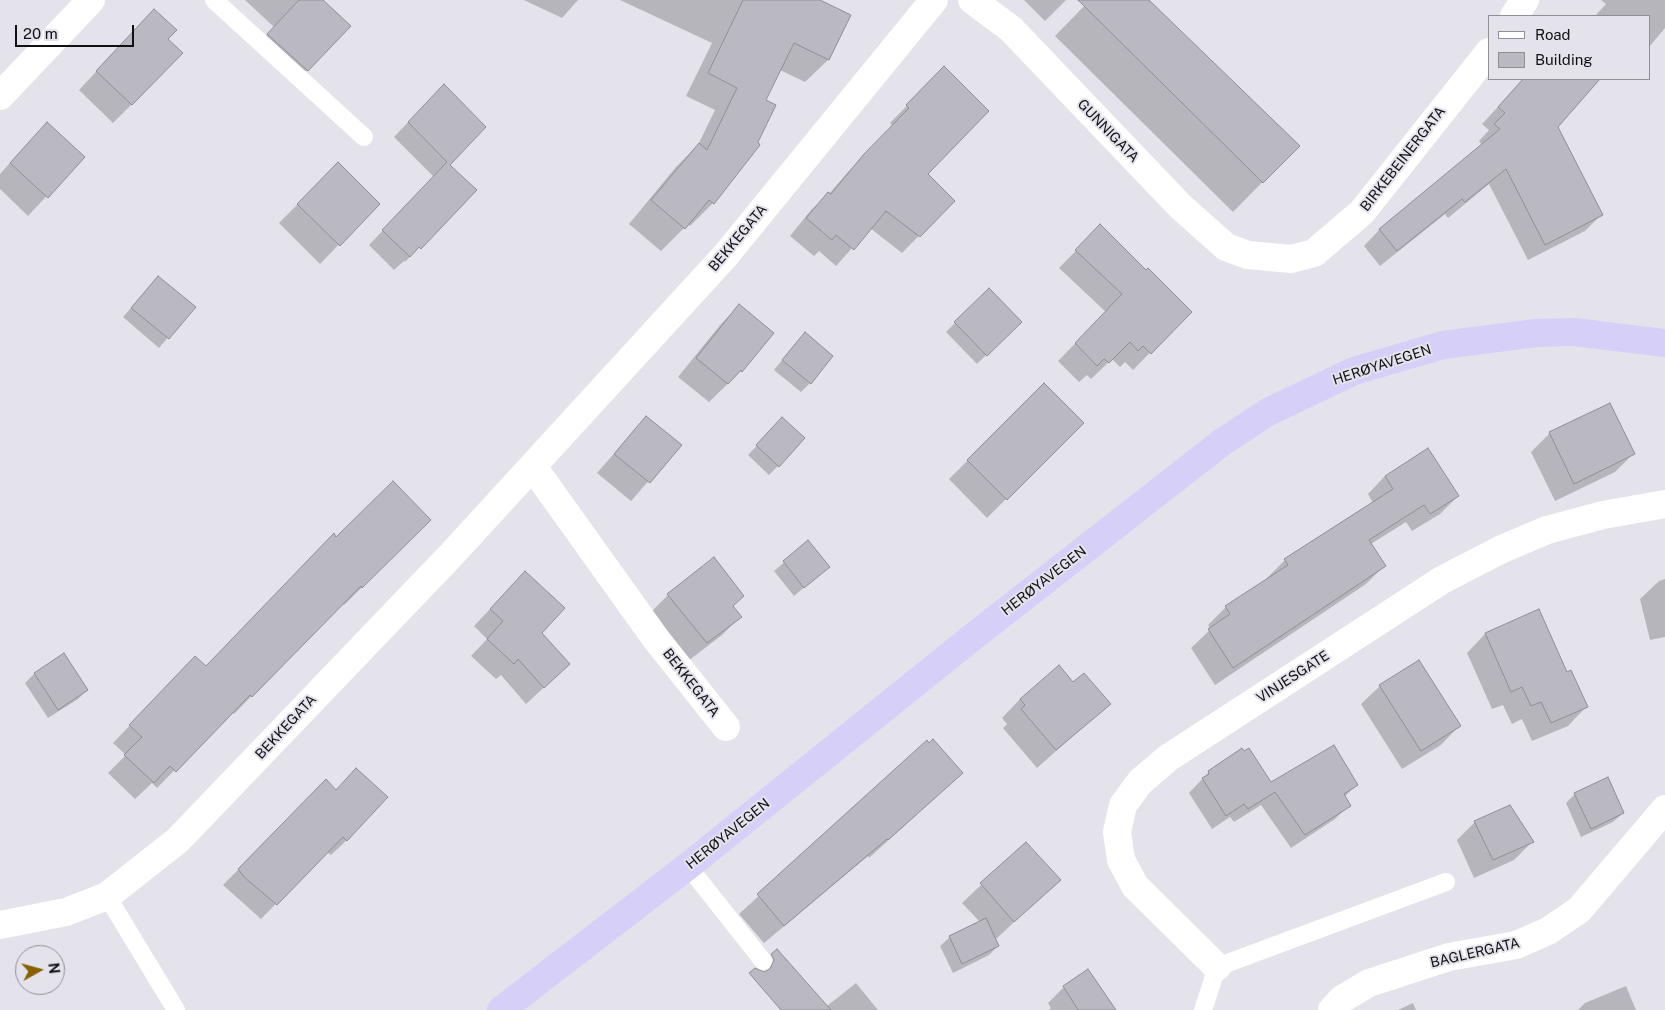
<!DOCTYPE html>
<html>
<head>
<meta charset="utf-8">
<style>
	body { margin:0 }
	#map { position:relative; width:1665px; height:1010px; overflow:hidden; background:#e4e3ec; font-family:"Public Sans",sans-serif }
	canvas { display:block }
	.legend { position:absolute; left:1488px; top:15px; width:162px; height:65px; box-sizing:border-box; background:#e4e3ec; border:1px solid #908f95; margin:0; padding:6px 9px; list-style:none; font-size:15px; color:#111013 }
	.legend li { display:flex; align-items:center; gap:10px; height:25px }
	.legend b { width:25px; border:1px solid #908f95 }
	.north { position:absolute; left:15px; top:945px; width:50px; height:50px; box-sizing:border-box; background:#e4e3ec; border:1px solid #908f95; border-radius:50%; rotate:83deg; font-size:14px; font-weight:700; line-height:20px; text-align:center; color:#111013 }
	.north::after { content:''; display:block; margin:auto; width:18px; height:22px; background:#886200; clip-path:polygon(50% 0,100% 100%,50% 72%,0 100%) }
	.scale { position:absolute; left:15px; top:25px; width:119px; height:22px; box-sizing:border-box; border:2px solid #111013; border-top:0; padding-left:6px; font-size:15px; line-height:18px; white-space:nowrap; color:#111013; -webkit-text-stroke:4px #e4e3ec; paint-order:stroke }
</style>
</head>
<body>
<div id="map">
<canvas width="1665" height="1010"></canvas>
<ul class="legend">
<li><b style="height:6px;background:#fff"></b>Road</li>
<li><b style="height:14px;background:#bab9c1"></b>Building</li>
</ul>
<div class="north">N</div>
<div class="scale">20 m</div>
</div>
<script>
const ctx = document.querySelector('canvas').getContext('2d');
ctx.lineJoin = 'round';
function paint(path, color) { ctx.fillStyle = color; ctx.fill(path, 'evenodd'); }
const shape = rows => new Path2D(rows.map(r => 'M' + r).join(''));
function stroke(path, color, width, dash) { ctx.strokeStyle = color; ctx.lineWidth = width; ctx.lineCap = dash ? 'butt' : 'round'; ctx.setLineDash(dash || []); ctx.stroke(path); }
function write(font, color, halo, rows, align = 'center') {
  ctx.font = font + ' "Public Sans",sans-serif'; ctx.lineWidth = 4; ctx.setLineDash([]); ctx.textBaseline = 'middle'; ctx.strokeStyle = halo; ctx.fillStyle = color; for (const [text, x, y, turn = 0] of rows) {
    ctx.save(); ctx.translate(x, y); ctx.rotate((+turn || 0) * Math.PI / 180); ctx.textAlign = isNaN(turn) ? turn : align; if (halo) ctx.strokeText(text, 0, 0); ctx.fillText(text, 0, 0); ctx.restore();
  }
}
paint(shape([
	[245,0,321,0,349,26,294,84,254,48,274,27],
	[524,0,578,0,562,18],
	[620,0,817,0,849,16,828,60,805,82,780,70,764,100,756,143,759,145,713,203,690,226,688,224,661,251,629,224,676,167,698,145,715,110,686,96,712,43],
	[1024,0,1066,0,1045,21],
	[1090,0,1147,0,1298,146,1233,212,1055,36],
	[1601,0,1665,0,1665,28,1649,47,1649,16,1595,16,1606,4],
	[136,29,167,39,132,104,113,123,79,90],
	[944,68,926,174,953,201,902,253,870,228,836,266,819,251,814,256,790,236,811,210,829,194,847,173,893,126,890,123],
	[1524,79,1530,79,1534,82,1537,79,1599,79,1557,127,1602,214,1585,231,1528,260,1489,184,1448,218,1445,214,1380,266,1364,246,1380,229,1482,145,1479,141,1489,130,1482,124],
	[429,100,448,165,475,191,405,262,404,261,394,270,369,245,434,177,394,137],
	[29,142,83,157,28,216,0,189,0,174],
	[338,164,378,204,320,264,279,223],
	[1100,226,1190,312,1133,370,1125,362,1120,367,1112,359,1091,379,1087,375,1079,382,1058,361,1106,312,1059,268],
	[158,277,194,307,159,348,123,317],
	[989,289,1020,322,977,364,946,332],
	[739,306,772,333,741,371,709,402,678,377,721,324],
	[796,343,810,383,801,392,774,370],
	[1044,385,1082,423,987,518,949,479],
	[646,417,680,445,631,501,597,473],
	[1550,433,1633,454,1615,472,1555,501,1531,452],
	[768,434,778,466,769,475,748,455],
	[1385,476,1458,496,1440,514,1412,531,1406,522,1371,544,1384,566,1366,584,1215,685,1191,648,1211,629,1208,625,1226,607,1268,579,1267,578,1285,560,1373,503,1368,494],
	[430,520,344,605,342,603,234,714,232,712,157,788,152,783,135,799,108,773,126,755,113,743,178,675,206,668,336,539],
	[808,542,828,567,794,596,774,571],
	[714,559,732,607,740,617,722,635,688,661,649,614,668,595],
	[1665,579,1665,637,1650,640,1640,599,1659,581],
	[508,590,540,633,552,680,526,704,501,675,496,679,471,656,487,639,474,626],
	[1539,611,1567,673,1586,707,1568,726,1532,741,1522,719,1512,724,1503,705,1492,709,1467,653,1485,634],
	[63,655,87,690,78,699,48,718,25,683,34,674],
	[1073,684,1109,704,1037,768,1003,728,1007,724,1002,718,1020,699],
	[1380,686,1459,726,1441,745,1402,769,1361,704],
	[927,742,962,773,869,858,868,856,764,943,739,914],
	[1209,772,1271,784,1357,785,1344,797,1349,805,1335,819,1291,848,1261,805,1234,822,1230,817,1212,829,1189,793],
	[326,781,347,840,331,855,327,852,261,919,223,885],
	[1575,794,1623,813,1613,822,1581,837,1566,803],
	[1475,822,1532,842,1514,860,1474,878,1457,840],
	[1026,843,1059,880,995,940,998,946,989,955,953,973,940,946,950,937,980,922,962,903],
	[1088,971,1115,1010,1049,1010,1051,1008,1048,1003,1064,987],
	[856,983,878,1010,822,1010],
	[1626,986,1636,1010,1578,1010,1585,1003],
	[1413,1003,1416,1010,1398,1010]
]), '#0003');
const building = shape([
	[299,0,323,0,351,26,308,71,267,34,299,0],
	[743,0,820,0,851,15,829,60,794,43,766,100,776,105,758,142,760,145,714,204,709,200,685,229,651,200,699,143,707,150,737,88,708,73,743,0],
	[1078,0,1149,0,1300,146,1263,183,1078,0],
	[154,9,177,30,168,39,183,53,132,105,96,71,154,9],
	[944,66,989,111,928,174,955,201,920,237,886,211,854,250,836,235,832,240,806,218,828,192,831,194,864,154,909,108,906,105,944,66],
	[1523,79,1600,79,1558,127,1603,215,1545,245,1506,169,1465,202,1462,199,1397,251,1379,229,1500,129,1494,124,1505,113,1498,107,1523,79],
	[444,84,486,127,450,165,477,190,421,249,419,247,410,257,382,230,447,162,408,122,444,84],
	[47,122,85,157,48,198,10,163,47,122],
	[338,162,380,204,340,246,297,204,338,162],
	[1100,224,1146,270,1148,268,1192,312,1151,354,1143,346,1138,351,1130,342,1109,363,1104,359,1097,366,1075,343,1122,294,1075,250,1100,224],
	[158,276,196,307,169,339,131,308,158,276],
	[989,288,1022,322,987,356,954,322,989,288],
	[739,304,774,333,742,372,741,370,728,384,696,358,739,304],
	[805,332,833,356,811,384,782,360,805,332],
	[1044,383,1084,423,1007,500,967,460,1044,383],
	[1610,403,1635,454,1574,484,1549,432,1610,403],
	[646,416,682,445,650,483,614,454,646,416],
	[782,417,805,438,779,467,756,445,782,417],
	[1428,448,1459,496,1430,514,1424,505,1369,540,1386,566,1233,668,1208,629,1230,614,1225,606,1288,565,1284,559,1393,489,1385,476,1428,448],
	[393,481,431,520,362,588,361,586,252,697,250,695,176,772,170,766,154,783,124,755,142,737,129,725,195,656,206,666,334,533,336,537,393,481],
	[808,540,830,567,804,588,783,561,808,540],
	[714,557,744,596,733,606,742,617,707,643,667,594,714,557],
	[525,571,565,608,542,633,570,664,544,688,518,659,514,664,487,639,503,621,490,609,525,571],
	[1539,609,1567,672,1571,670,1588,707,1551,723,1541,702,1531,706,1522,687,1511,692,1485,633,1539,609],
	[64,653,88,690,58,710,34,673,64,653],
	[1419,660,1461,726,1421,751,1379,685,1419,660],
	[1059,665,1073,682,1084,673,1111,704,1056,750,1021,709,1025,705,1020,699,1059,665],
	[933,739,963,773,888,840,887,839,784,926,757,894,927,740,929,743,933,739],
	[1334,745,1358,785,1344,794,1351,806,1305,835,1275,792,1248,809,1244,804,1226,816,1202,778,1209,774,1208,771,1242,748,1244,751,1249,748,1271,782,1334,745],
	[356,768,388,797,347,841,343,837,277,905,244,877,238,869,326,779,336,790,356,768],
	[1608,777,1624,813,1591,829,1574,793,1608,777],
	[1510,805,1534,842,1493,860,1474,821,1510,805],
	[1026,842,1061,880,1014,922,980,883,1026,842],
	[986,918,999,946,962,964,949,936,986,918],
	[777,949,831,1010,781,1010,749,973,755,968,764,972,770,969,774,960,771,954,777,949],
	[1088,969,1116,1010,1078,1010,1063,986,1088,969]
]);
paint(building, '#bab9c1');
stroke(building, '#8f8e96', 1);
stroke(shape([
	[214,0,364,137],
	[688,866,763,961],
	[107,896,176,1010],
	[1203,1010,1217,967,1446,882]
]), '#fff', 18);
stroke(shape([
	[972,0,1011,29,1180,206,1226,247,1248,255,1291,259,1314,253,1362,212,1489,52],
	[1514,16,1525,0],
	[0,96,91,0],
	[533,467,656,639,726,727],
	[0,925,66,912,107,896,178,840,452,554,725,256,934,0],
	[1217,967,1135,886,1121,860,1117,832,1123,805,1140,782,1168,758,1442,580,1502,549,1547,530,1603,515,1665,504],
	[1332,1010,1342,999,1369,983,1449,957,1516,945,1548,931,1579,910,1665,809]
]), '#fff', 28);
stroke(shape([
	[501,1010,688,866,974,636,1221,443,1268,412,1354,371,1443,345,1536,333,1574,332,1665,343]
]), '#d6cff8', 28);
write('14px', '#111013', '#e4e3ec', [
	["GUNNIGATA",1108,131,46],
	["BIRKEBEINERGATA",1403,159,-52],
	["BEKKEGATA",738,238,-50],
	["HERØYAVEGEN",1382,365,-18],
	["HERØYAVEGEN",1044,581,-38],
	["VINJESGATE",1293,677,-33],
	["BEKKEGATA",691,683,52],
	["BEKKEGATA",286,727,-47],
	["HERØYAVEGEN",728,834,-39],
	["BAGLERGATA",1475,953,-13]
]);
</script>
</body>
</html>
